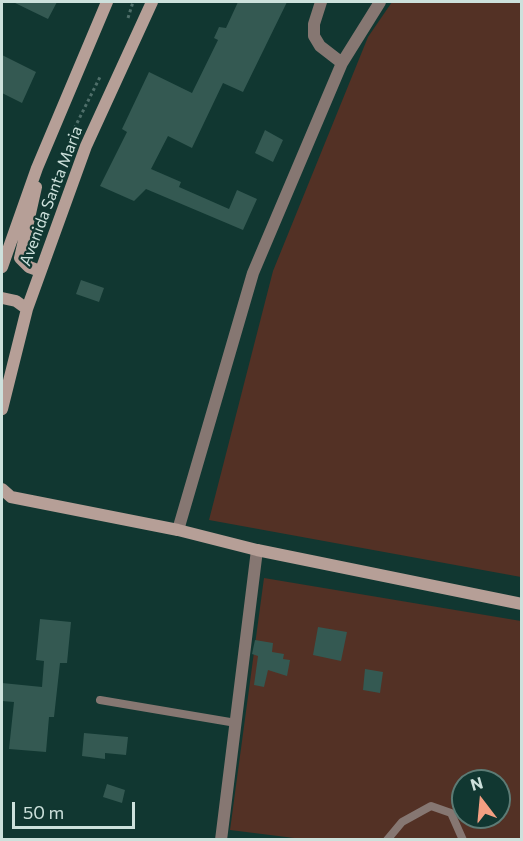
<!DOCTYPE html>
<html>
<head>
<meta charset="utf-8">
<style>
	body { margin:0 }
	#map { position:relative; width:523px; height:841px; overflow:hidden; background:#113731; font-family:Commissioner,sans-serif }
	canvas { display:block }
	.frame { position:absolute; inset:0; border:3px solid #cde1dc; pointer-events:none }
	.north { position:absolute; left:451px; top:769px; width:60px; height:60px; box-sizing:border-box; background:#113731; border:2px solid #5c7b75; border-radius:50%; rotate:344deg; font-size:16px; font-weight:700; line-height:24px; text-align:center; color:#cde1dc }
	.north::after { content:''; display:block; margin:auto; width:21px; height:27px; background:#f39f82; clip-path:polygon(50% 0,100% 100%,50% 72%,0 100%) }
	.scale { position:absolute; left:12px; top:802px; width:123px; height:27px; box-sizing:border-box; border:3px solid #cde1dc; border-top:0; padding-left:8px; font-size:18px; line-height:21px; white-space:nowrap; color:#cde1dc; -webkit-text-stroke:4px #113731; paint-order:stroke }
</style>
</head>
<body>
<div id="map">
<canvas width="523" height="841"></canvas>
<div class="frame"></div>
<div class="north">N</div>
<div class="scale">50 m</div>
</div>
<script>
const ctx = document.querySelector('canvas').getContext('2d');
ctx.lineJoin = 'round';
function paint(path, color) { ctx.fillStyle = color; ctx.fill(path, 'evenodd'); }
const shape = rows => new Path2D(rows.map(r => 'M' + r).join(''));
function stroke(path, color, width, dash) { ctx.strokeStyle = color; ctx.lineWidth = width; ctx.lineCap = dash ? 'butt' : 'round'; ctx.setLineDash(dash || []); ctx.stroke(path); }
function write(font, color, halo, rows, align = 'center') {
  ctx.font = font + ' Commissioner,sans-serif'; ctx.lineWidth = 4.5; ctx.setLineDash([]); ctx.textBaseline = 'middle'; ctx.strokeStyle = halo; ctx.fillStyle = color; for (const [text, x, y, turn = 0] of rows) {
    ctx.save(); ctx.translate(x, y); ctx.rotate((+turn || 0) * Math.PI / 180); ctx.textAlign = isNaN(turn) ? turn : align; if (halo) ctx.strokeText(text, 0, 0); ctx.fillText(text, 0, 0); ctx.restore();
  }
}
paint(shape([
	[392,2,521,2,521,577,209,520,273,271,368,37],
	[264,578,521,621,521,839,310,840,230,830],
	[463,781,499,781,499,817,463,817]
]), '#533125');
paint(shape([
	[13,2,57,2,48,19],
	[238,2,287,2,243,92,223,83,192,148,168,136,151,169,181,182,179,187,229,209,237,190,257,199,243,230,146,189,134,201,100,186,127,132,122,129,149,72,192,93,218,40,214,38,219,27,226,28],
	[2,55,36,72,22,103,2,93],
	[265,130,283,140,273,162,255,153],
	[81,280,104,288,99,302,76,294],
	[40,619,71,622,67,663,60,663,54,717,49,717,46,752,9,749,14,702,2,701,2,683,42,687,44,661,36,660],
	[318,627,347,632,341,661,313,655],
	[255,640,273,643,272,652,284,654,283,659,290,660,287,676,268,670,264,687,254,685,258,656,252,654],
	[365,669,383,672,380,693,363,690],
	[84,733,128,737,126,755,105,753,105,759,82,756],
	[107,784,125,790,122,803,103,797]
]), '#345952');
stroke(shape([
	[128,18,133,2],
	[66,157,71,135,101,75]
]), '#4f6f6a', 3, [3, 3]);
stroke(shape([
	[100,700,236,723],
	[387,840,402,822,431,806,451,813,463,840]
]), '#867772', 8);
stroke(shape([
	[321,2,314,24,314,36,320,46,342,63],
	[178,530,253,273,342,63,380,2],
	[221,840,257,550]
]), '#867772', 12);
stroke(shape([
	[36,187,20,258,29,267,40,271],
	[2,267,37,168,107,2],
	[2,298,16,301,27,309],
	[2,409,27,309,86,146,152,2],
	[2,489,11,497,178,530,257,550,522,604]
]), '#b69f97', 12);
write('16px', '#cde1dc', '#113731', [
	["Avenida Santa Maria",51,196,-69]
]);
</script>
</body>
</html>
